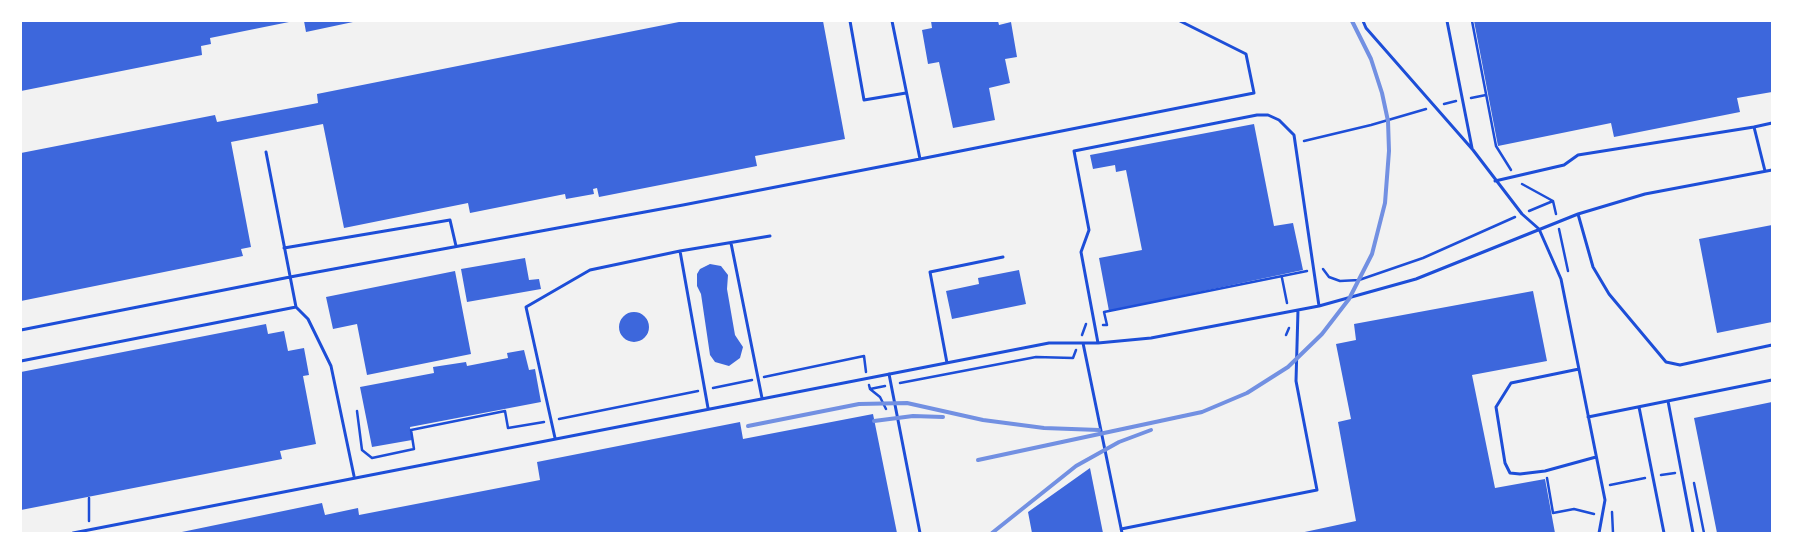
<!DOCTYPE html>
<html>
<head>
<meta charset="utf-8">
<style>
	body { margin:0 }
	#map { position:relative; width:1793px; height:554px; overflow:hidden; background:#f2f2f2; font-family:Figtree,sans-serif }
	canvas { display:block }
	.frame { position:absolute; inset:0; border:22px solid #fff; pointer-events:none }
</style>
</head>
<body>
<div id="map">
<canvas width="1793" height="554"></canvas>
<div class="frame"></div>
</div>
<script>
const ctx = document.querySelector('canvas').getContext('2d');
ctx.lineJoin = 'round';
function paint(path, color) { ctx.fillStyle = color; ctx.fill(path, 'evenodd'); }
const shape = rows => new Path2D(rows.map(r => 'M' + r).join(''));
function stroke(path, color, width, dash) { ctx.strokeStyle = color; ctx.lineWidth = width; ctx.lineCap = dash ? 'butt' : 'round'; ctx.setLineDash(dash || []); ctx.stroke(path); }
paint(shape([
	[21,21,289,21,289,22,210,38,211,44,201,46,202,55,21,91],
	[304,21,353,21,353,22,306,32],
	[684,21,823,21,845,139,755,156,757,166,599,197,597,188,593,189,594,194,566,199,565,194,470,213,468,203,344,228,323,124,231,142,251,247,241,249,243,256,21,301,21,153,215,115,217,122,318,103,317,94],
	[931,21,998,21,999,25,1011,22,1017,57,1005,59,1010,83,989,88,995,120,953,128,939,62,928,64,922,30,932,28],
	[1474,21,1772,21,1772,92,1737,98,1740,112,1614,137,1611,123,1498,146],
	[1254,124,1274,226,1293,223,1303,270,1109,311,1099,258,1142,250,1126,170,1116,172,1115,165,1093,169,1090,155],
	[1772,225,1772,322,1717,333,1699,239],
	[525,258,529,280,539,279,541,289,467,302,461,269],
	[710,264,721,266,728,275,727,289,735,335,743,347,740,358,729,366,715,362,710,355,701,294,697,286,697,274,700,269],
	[1019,270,1026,304,952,319,946,291,979,284,978,278],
	[455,271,471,354,367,375,357,324,333,329,326,297],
	[1533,291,1547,361,1472,375,1495,488,1545,479,1555,533,1300,533,1356,521,1338,422,1351,419,1336,344,1356,340,1354,324],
	'619 327a15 15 0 1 1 30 0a15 15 0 1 1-30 0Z',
	[266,324,268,334,284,331,288,351,304,348,309,375,303,376,316,444,280,451,282,459,21,510,21,372],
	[524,350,529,370,535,369,541,402,410,427,412,440,372,447,360,387,434,373,433,367,466,362,467,366,508,358,507,353],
	[1772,402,1772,532,1717,533,1694,418],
	[873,414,897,533,177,533,322,503,325,515,358,508,359,515,540,480,537,462,740,422,743,439],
	[1090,468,1103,533,1032,533,1028,512]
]), '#3d67dc');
stroke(shape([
	[1472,21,1496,146,1511,170],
	[1471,98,1486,95],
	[1444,104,1456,101],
	[1304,141,1371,125,1426,109],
	[1522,184,1553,201,1556,214],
	[1529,211,1553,201],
	[1559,229,1568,271],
	[1323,269,1329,277,1340,281,1359,280,1423,258,1515,217],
	[1282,278,1287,303],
	[1103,325,1107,325,1104,312,1307,271],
	[1082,335,1086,324],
	[1286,335,1289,328],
	[764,377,864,356,866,372],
	[900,383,1036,357,1073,358,1076,350],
	[869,385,870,389,885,386],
	[713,388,752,380],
	[870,389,880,397,886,409],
	[357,411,362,450,372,458,414,449,411,430,505,411,508,428,544,422],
	[559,419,698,391],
	[1661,475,1675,473],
	[1547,478,1553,513,1574,509,1594,514],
	[1694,483,1704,533],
	[1610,485,1645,478],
	[89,498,89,521],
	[1612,512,1613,533]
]), '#1d4ed8', 2.5);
stroke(shape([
	[850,21,864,100,906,93],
	[1363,21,1366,28,1473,150,1522,214,1539,229,1561,279,1605,500,1599,533],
	[1447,21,1472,148],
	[266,152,296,307],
	[920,159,1254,93,1246,54,1180,21],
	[1765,171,1754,127,1772,123],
	[1495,181,1564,165,1578,155,1754,127],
	[1578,214,1593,267,1609,294,1666,362,1680,365,1772,345],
	[731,243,762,398],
	[284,248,450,220,456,246],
	[680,251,770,236],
	[21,330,290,277,683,205,920,159,892,21],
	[1083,343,1122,533],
	[1098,343,1081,252,1089,230,1074,151,1257,115,1268,115,1279,120,1294,135,1319,306],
	[21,361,296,307,308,319,331,366,354,476],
	[947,363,930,272,1003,257],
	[1579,369,1511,383,1496,407,1505,463,1510,473,1520,474,1545,471,1596,457],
	[889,374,920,533],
	[1668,401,1693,533],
	[1639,407,1664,533],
	[1588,417,1772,380],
	[555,438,526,307,590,270,680,251,708,408],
	[1121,529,1317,490,1296,381,1298,310],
	[73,533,1049,343,1098,343,1151,338,1319,306,1416,279,1578,214,1645,194,1772,170]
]), '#1d4ed8', 3);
stroke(shape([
	[874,421,913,416,943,417],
	[748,426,859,404,907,403,983,420,1044,428,1099,430],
	[978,460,1202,412,1247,393,1288,367,1322,334,1349,299,1372,254,1385,203,1389,151,1388,121,1382,93,1371,59,1352,21],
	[992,533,1076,466,1119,442,1151,430]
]), '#7290e2', 4);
</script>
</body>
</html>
